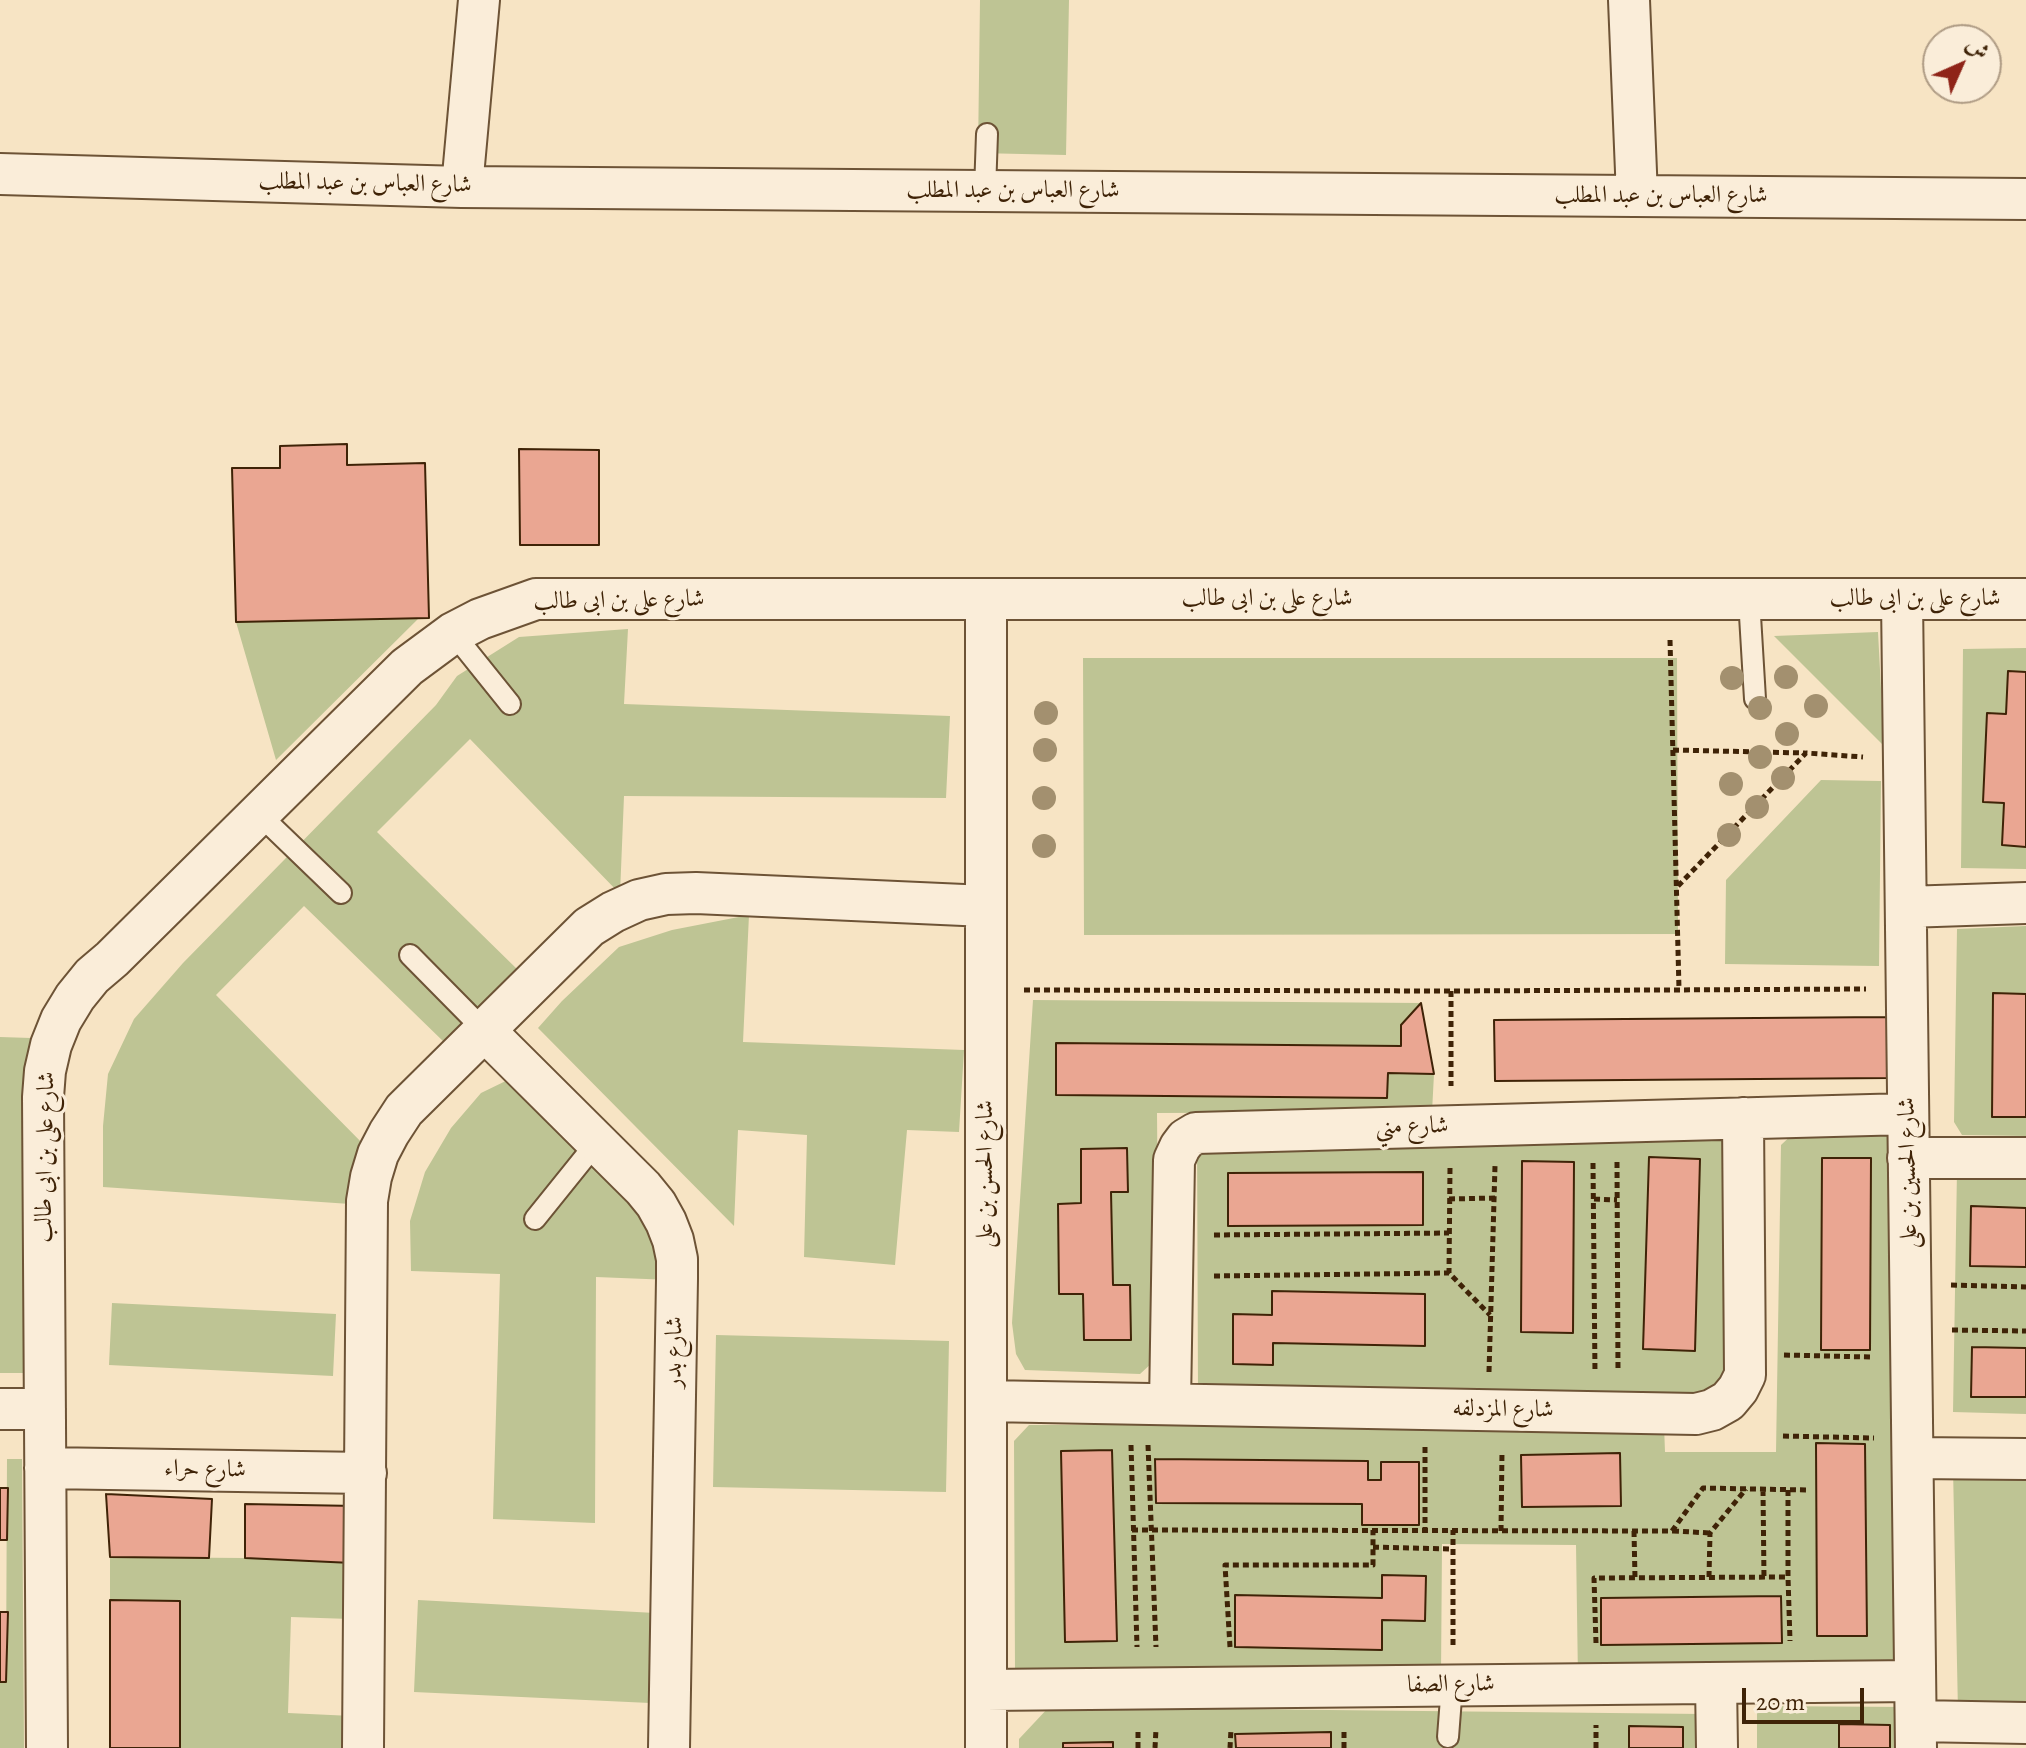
<!DOCTYPE html>
<html>
<head>
<meta charset="utf-8">
<style>
	body { margin:0 }
	#map { position:relative; width:2026px; height:1748px; overflow:hidden; background:#f7e4c4; font-family:Alegreya,Amiri,serif }
	canvas { display:block }
	.north { position:absolute; left:1922px; top:24px; width:80px; height:80px; box-sizing:border-box; background:#faedd9; border:2px solid #af9c85; border-radius:50%; rotate:45deg; font-size:22px; font-weight:700; line-height:32px; text-align:center; color:#3f2307 }
	.north::after { content:''; display:block; margin:auto; width:28px; height:36px; background:#8f2418; clip-path:polygon(50% 0,100% 100%,50% 72%,0 100%) }
	.scale { position:absolute; left:1742px; top:1688px; width:122px; height:36px; box-sizing:border-box; border:4px solid #3f2307; border-top:0; padding-left:10px; font-size:24px; line-height:28px; white-space:nowrap; color:#3f2307; -webkit-text-stroke:6px #faedd9; paint-order:stroke }
</style>
</head>
<body>
<div id="map">
<canvas width="2026" height="1748"></canvas>
<div class="north">ش</div>
<div class="scale">20 m</div>
</div>
<script>
const ctx = document.querySelector('canvas').getContext('2d');
ctx.lineJoin = 'round';
function paint(path, color) { ctx.fillStyle = color; ctx.fill(path, 'evenodd'); }
const shape = rows => new Path2D(rows.map(r => 'M' + r).join(''));
function stroke(path, color, width, dash) { ctx.strokeStyle = color; ctx.lineWidth = width; ctx.lineCap = dash ? 'butt' : 'round'; ctx.setLineDash(dash || []); ctx.stroke(path); }
function write(font, color, halo, rows, align = 'center') {
  ctx.font = font + ' Alegreya,Amiri,serif'; ctx.lineWidth = 6; ctx.setLineDash([]); ctx.textBaseline = 'middle'; ctx.strokeStyle = halo; ctx.fillStyle = color; for (const [text, x, y, turn = 0] of rows) {
    ctx.save(); ctx.translate(x, y); ctx.rotate((+turn || 0) * Math.PI / 180); ctx.textAlign = isNaN(turn) ? turn : align; if (halo) ctx.strokeText(text, 0, 0); ctx.fillText(text, 0, 0); ctx.restore();
  }
}
paint(shape([
	[980,0,1069,0,1066,155,978,153],
	[419,618,276,760,236,622],
	[628,629,624,704,950,716,946,798,624,796,620,894,470,739,377,832,518,970,446,1044,304,906,216,995,372,1153,350,1204,103,1187,103,1126,108,1074,134,1019,183,963,436,705,457,676,519,637],
	[1878,632,1884,746,1774,636],
	[2026,648,2026,869,1961,868,1963,649],
	[1083,658,1677,658,1678,934,1084,935],
	[1821,780,1881,781,1879,966,1725,964,1726,880],
	[749,915,743,1042,964,1050,959,1132,907,1130,895,1265,804,1257,807,1135,738,1130,734,1226,538,1028,562,1001,619,947,672,930],
	[2026,926,2026,1136,1962,1135,1954,1122,1957,929],
	[1033,1000,1421,1003,1401,1025,1401,1046,1056,1043,1056,1094,1387,1098,1388,1073,1434,1074,1432,1112,1157,1113,1159,1339,1153,1362,1140,1374,1025,1370,1016,1354,1012,1323],
	[0,1037,31,1038,29,1373,0,1373],
	[516,1076,666,1229,671,1280,596,1277,595,1523,493,1519,500,1274,411,1271,410,1221,425,1172,451,1128,481,1093],
	[1798,1129,1892,1130,1908,1650,1881,1676,1578,1679,1576,1545,1442,1544,1441,1675,1015,1671,1014,1441,1029,1425,1664,1425,1665,1452,1776,1452,1781,1145],
	[1197,1135,1733,1137,1733,1393,1198,1391],
	[1957,1170,2026,1172,2026,1414,1953,1412],
	[112,1303,336,1314,333,1376,109,1365],
	[716,1335,949,1341,946,1492,713,1487],
	[7,1459,22,1459,24,1748,0,1748,0,1682,6,1682],
	[1953,1468,2026,1469,2026,1712,1958,1712],
	[110,1557,245,1558,352,1563,350,1619,291,1617,288,1713,352,1716,351,1748,180,1748,180,1601,110,1600],
	[418,1600,655,1613,650,1703,414,1692],
	[1757,1706,1909,1707,1909,1748,1757,1748],
	[1049,1707,1703,1714,1703,1748,1019,1748,1019,1739]
]), '#bec494');
const building = shape([
	[347,444,347,465,425,463,429,618,236,622,232,468,280,468,280,446,347,444],
	[519,449,599,450,599,545,520,545,519,449],
	[2008,671,2026,672,2026,847,2002,845,2004,803,1983,802,1987,713,2006,714,2008,671],
	[1993,993,2026,994,2026,1117,1992,1117,1993,993],
	[1421,1003,1434,1074,1388,1073,1387,1098,1056,1095,1056,1043,1401,1046,1401,1025,1421,1003],
	[1888,1017,1889,1078,1495,1081,1494,1020,1888,1017],
	[1127,1148,1128,1192,1111,1192,1113,1285,1130,1285,1131,1340,1084,1340,1083,1294,1059,1294,1058,1204,1081,1203,1081,1149,1127,1148],
	[1649,1157,1700,1159,1695,1351,1643,1349,1649,1157],
	[1822,1158,1871,1158,1870,1350,1821,1350,1822,1158],
	[1522,1161,1574,1162,1573,1333,1521,1332,1522,1161],
	[1423,1172,1423,1225,1228,1226,1228,1173,1423,1172],
	[1971,1206,2026,1208,2026,1267,1970,1266,1971,1206],
	[1272,1291,1425,1294,1425,1346,1273,1343,1273,1365,1233,1364,1233,1314,1272,1315,1272,1291],
	[1972,1347,2026,1348,2026,1397,1971,1397,1972,1347],
	[1816,1443,1865,1444,1867,1636,1817,1636,1816,1443],
	[1112,1450,1117,1641,1065,1642,1061,1451,1112,1450],
	[1620,1453,1621,1506,1522,1507,1521,1455,1620,1453],
	[1155,1459,1368,1461,1368,1480,1381,1480,1381,1462,1419,1462,1419,1525,1362,1525,1362,1504,1156,1503,1155,1459],
	[0,1488,8,1488,7,1540,0,1540,0,1488],
	[106,1494,212,1499,209,1558,110,1557,106,1494],
	[245,1504,356,1506,352,1563,245,1558,245,1504],
	[1382,1575,1426,1576,1425,1621,1382,1620,1382,1650,1235,1647,1235,1595,1382,1598,1382,1575],
	[1781,1596,1782,1643,1601,1645,1601,1598,1781,1596],
	[110,1600,180,1601,180,1748,110,1748,110,1600],
	[0,1612,8,1612,6,1682,0,1682,0,1612],
	[1839,1724,1890,1725,1890,1748,1839,1748,1839,1724],
	[1629,1726,1683,1727,1683,1748,1629,1748,1629,1726],
	[1331,1732,1331,1748,1236,1748,1235,1734,1331,1732],
	[1113,1742,1113,1748,1063,1748,1063,1743,1113,1742]
]);
paint(building, '#eaa692');
stroke(building, '#3f2307', 2);
const service = shape([
	[985,191,987,134],
	[1749,599,1755,699],
	[453,633,510,704],
	[259,814,341,893],
	[410,955,484,1030],
	[535,1219,597,1142],
	[1448,1737,1452,1685]
]);
const minor = shape([
	[1629,0,1637,196],
	[0,174,462,187,2026,199],
	[462,187,479,0],
	[986,599,986,1748],
	[1902,599,1916,1748],
	[1906,907,2026,903],
	[484,1030,643,1188,656,1204,666,1222,673,1240,677,1259,677,1279,669,1748],
	[1908,1158,2026,1158],
	[986,1401,1696,1414,1712,1410,1728,1401,1738,1389,1745,1375,1743,1118],
	[1170,1404,1174,1160,1180,1147,1186,1139,1196,1133,1908,1114],
	[0,1409,45,1409],
	[1913,1458,2026,1459],
	[45,1468,366,1473],
	[1716,1683,1717,1748],
	[986,1690,1915,1681],
	[1916,1721,2026,1723],
	[47,1748,43,1097,45,1071,51,1045,61,1020,75,997,92,976,112,959,407,667,453,633,480,619,536,599,2026,599],
	[363,1748,367,1201,371,1177,378,1154,389,1133,404,1110,589,927,613,912,639,900,666,894,696,893,986,906]
]);
stroke(service, '#6d5336', 24);
stroke(minor, '#6d5336', 44);
stroke(shape([
	[1670,640,1679,989],
	[1673,750,1805,753],
	[1678,886,1806,753,1863,757],
	[1024,990,1451,991,1866,989],
	[1451,991,1451,1086],
	[1617,1162,1618,1372],
	[1593,1163,1595,1373],
	[1450,1168,1449,1273,1490,1315],
	[1449,1199,1495,1198],
	[1594,1199,1617,1200],
	[1214,1235,1449,1233],
	[1214,1276,1449,1273],
	[1951,1285,2026,1287],
	[1952,1330,2026,1331],
	[1784,1355,1870,1357],
	[1489,1372,1495,1166],
	[1783,1436,1874,1438],
	[1131,1445,1137,1647],
	[1148,1445,1156,1647],
	[1425,1447,1425,1530],
	[1763,1490,1764,1578],
	[1788,1490,1788,1577,1790,1641],
	[1132,1530,1672,1531,1703,1488,1807,1490],
	[1501,1531,1502,1451],
	[1634,1531,1635,1578],
	[1673,1531,1710,1533],
	[1373,1547,1453,1549],
	[1709,1577,1710,1533,1746,1489],
	[1596,1643,1594,1578,1788,1577],
	[1453,1645,1453,1530],
	[1230,1647,1225,1565,1373,1565,1373,1530],
	[1138,1748,1138,1729],
	[1155,1748,1156,1729],
	[1230,1748,1231,1729],
	[1344,1748,1344,1728],
	[1596,1748,1596,1725]
]), '#3f2307', 5, [6, 4]);
stroke(service, '#faedd9', 20);
stroke(minor, '#faedd9', 40);
ctx.fillStyle = '#a3906f';
for (const [x, y] of [
	[1786,677],
	[1732,678],
	[1816,706],
	[1760,708],
	[1046,713],
	[1787,734],
	[1045,750],
	[1760,757],
	[1783,778],
	[1731,784],
	[1044,798],
	[1757,807],
	[1729,835],
	[1044,846]
]) { ctx.beginPath(); ctx.arc(x, y, 12, 0, 2 * Math.PI); ctx.fill(); }
write('24px', '#3f2307', '#faedd9', [
	["شارع العباس بن عبد المطلب",365,184,1],
	["شارع العباس بن عبد المطلب",1013,191],
	["شارع العباس بن عبد المطلب",1661,196],
	["شارع على بن ابى طالب",1267,599],
	["شارع على بن ابى طالب",1915,599],
	["شارع على بن ابى طالب",619,601,-1],
	["شارع مني",1412,1127,-1],
	["شارع على بن ابى طالب",46,1157,-89],
	["شارع الحسين بن على",1909,1173,-91],
	["شارع الحسن بن على",986,1174,-90],
	["شارع بدر",675,1352,-89],
	["شارع المزدلفه",1503,1410,1],
	["شارع حراء",205,1470,1],
	["شارع الصفا",1451,1685,-1]
]);
</script>
</body>
</html>
